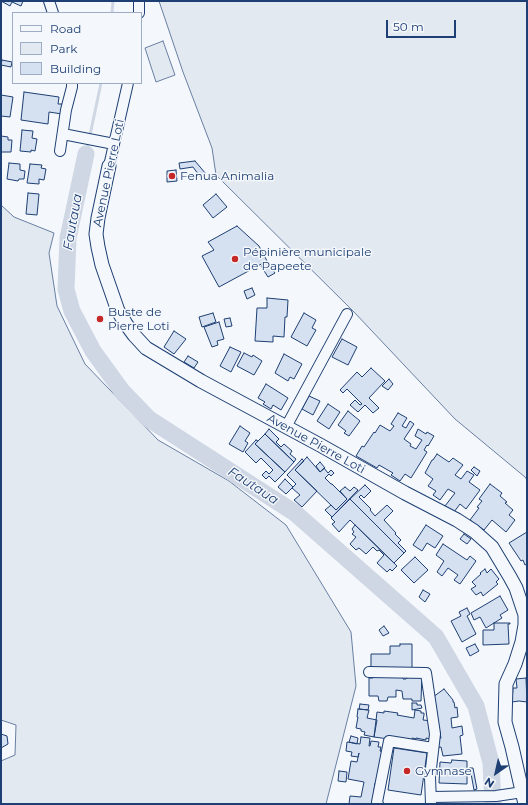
<!DOCTYPE html>
<html>
<head>
<meta charset="utf-8">
<style>
	body { margin:0 }
	#map { position:relative; width:528px; height:805px; overflow:hidden; background:#f4f7fb; font-family:Montserrat,sans-serif }
	canvas { display:block }
	.frame { position:absolute; inset:0; border:2px solid #1d3f73; pointer-events:none }
	.legend { position:absolute; left:12px; top:12px; width:130px; height:72px; box-sizing:border-box; background:#f4f7fb; border:1px solid #9eadc5; margin:0; padding:5px 7px; list-style:none; font-size:12px; color:#1d3f73 }
	.legend li { display:flex; align-items:center; gap:8px; height:20px }
	.legend b { width:20px; border:1px solid #9eadc5 }
	.north { position:absolute; left:476px; top:753px; width:40px; height:40px; -webkit-text-stroke:3px #f4f7fb; paint-order:stroke; rotate:214deg; font-size:11px; font-weight:700; line-height:16px; text-align:center; color:#1d3f73 }
	.north::after { content:''; display:block; margin:auto; width:14px; height:18px; background:#1d3f73; clip-path:polygon(50% 0,100% 100%,50% 72%,0 100%) }
	.scale { position:absolute; left:386px; top:20px; width:70px; height:18px; box-sizing:border-box; border:2px solid #1d3f73; border-top:0; padding-left:5px; font-size:12px; line-height:14px; white-space:nowrap; color:#1d3f73; -webkit-text-stroke:3px #f4f7fb; paint-order:stroke }
</style>
</head>
<body>
<div id="map">
<canvas width="528" height="805"></canvas>
<div class="frame"></div>
<ul class="legend">
<li><b style="height:5px;background:#f4f7fb"></b>Road</li>
<li><b style="height:11px;background:#e3e9f0"></b>Park</li>
<li><b style="height:11px;background:#d5e0f0"></b>Building</li>
</ul>
<div class="north">N</div>
<div class="scale">50 m</div>
</div>
<script>
const ctx = document.querySelector('canvas').getContext('2d');
ctx.lineJoin = 'round';
function paint(path, color) { ctx.fillStyle = color; ctx.fill(path, 'evenodd'); }
const shape = rows => new Path2D(rows.map(r => 'M' + r).join(''));
function stroke(path, color, width, dash) { ctx.strokeStyle = color; ctx.lineWidth = width; ctx.lineCap = dash ? 'butt' : 'round'; ctx.setLineDash(dash || []); ctx.stroke(path); }
function write(font, color, halo, rows, align = 'center') {
  ctx.font = font + ' Montserrat,sans-serif'; ctx.lineWidth = 3; ctx.setLineDash([]); ctx.textBaseline = 'middle'; ctx.strokeStyle = halo; ctx.fillStyle = color; for (const [text, x, y, turn = 0] of rows) {
    ctx.save(); ctx.translate(x, y); ctx.rotate((+turn || 0) * Math.PI / 180); ctx.textAlign = isNaN(turn) ? turn : align; if (halo) ctx.strokeText(text, 0, 0); ctx.fillText(text, 0, 0); ctx.restore();
  }
}
const green = shape([
	[159,1,527,1,527,480,525,477,455,419,354,312,216,175,212,148,183,72,159,1],
	[163,41,175,75,156,82,145,48,163,41],
	[1,205,14,217,54,233,49,253,57,306,85,364,158,440,229,481,286,525,351,632,356,686,326,804,1,804,1,761,15,755,16,725,1,720,1,205]
]);
paint(green, '#e3e9f0');
stroke(green, '#687fa3', 1);
stroke(shape([
	[112,13,113,1],
	[86,154,101,83]
]), '#cfd7e4', 3);
stroke(shape([
	[86,154,68,238,66,289,72,311,93,351,122,391,149,419,295,513,436,637,476,706,491,763,493,804]
]), '#cfd7e4', 17);
const building = shape([
	[1,1,23,1,21,6,12,2,10,6,1,1],
	[2,60,12,62,11,67,1,65,2,60],
	[24,92,59,97,58,104,64,104,62,114,49,112,48,124,21,120,24,92],
	[1,95,13,97,10,117,1,116,1,95],
	[22,130,33,131,32,138,37,139,35,151,31,150,31,152,20,151,22,130],
	[1,136,8,137,8,140,12,140,11,152,1,152,1,136],
	[195,161,206,174,201,178,193,167,180,169,179,163,195,161],
	[9,163,20,164,20,170,25,171,24,179,19,179,18,181,7,179,9,163],
	[30,164,42,165,41,168,46,169,44,180,39,179,39,184,27,183,30,164],
	[176,170,177,181,167,182,167,171,176,170],
	[28,193,39,194,37,215,26,214,28,193],
	[216,194,227,207,213,218,203,205,216,194],
	[237,226,259,246,267,261,219,287,202,256,214,250,208,242,237,226],
	[267,262,275,273,268,277,261,266,267,262],
	[252,288,255,295,247,299,244,291,252,288],
	[267,298,288,300,287,317,285,317,284,337,273,336,273,342,255,341,257,308,267,308,267,298],
	[213,313,216,322,202,327,199,317,213,313],
	[304,313,316,320,312,328,316,330,307,346,291,337,304,313],
	[230,318,232,326,226,327,224,319,230,318],
	[219,322,224,339,217,341,218,345,212,347,204,327,219,322],
	[174,331,186,339,174,354,164,347,174,331],
	[342,339,357,347,348,365,332,357,342,339],
	[230,347,241,352,231,372,220,366,230,347],
	[244,353,252,357,253,355,262,361,254,375,237,366,244,353],
	[284,354,302,364,294,379,290,377,288,381,275,373,284,354],
	[188,356,198,362,194,368,184,362,188,356],
	[371,368,385,381,369,398,379,408,373,413,365,405,358,412,350,405,355,400,360,405,362,404,347,389,343,393,340,390,357,372,362,377,371,368],
	[389,379,393,384,388,390,382,386,389,379],
	[266,384,288,398,281,410,273,405,271,409,263,404,265,402,258,398,266,384],
	[309,396,320,401,313,415,302,409,309,396],
	[328,404,340,412,329,429,317,421,328,404],
	[348,411,360,421,349,436,344,433,346,431,338,425,348,411],
	[398,413,407,418,402,426,406,428,410,421,414,424,404,439,411,444,410,446,416,449,422,440,415,436,418,429,426,434,427,432,434,436,428,446,427,445,424,450,427,452,411,478,405,474,400,481,391,475,393,473,379,465,377,468,356,456,362,446,364,447,374,432,375,433,380,425,390,431,394,426,391,424,398,413],
	[240,426,250,433,245,441,248,443,243,452,229,444,240,426],
	[269,429,279,439,276,442,281,447,284,444,292,451,290,454,296,459,294,462,265,434,269,429],
	[265,434,294,462,285,472,255,444,265,434],
	[256,440,258,441,255,444,285,472,275,482,269,476,266,479,262,475,266,471,269,474,273,470,261,458,256,463,245,452,256,440],
	[437,454,449,462,453,458,463,465,455,475,461,479,467,471,474,475,469,482,480,490,466,509,460,504,454,512,445,506,455,493,448,489,440,500,433,495,436,491,428,486,433,479,425,473,432,460,433,460,437,454],
	[307,457,320,472,324,468,328,473,331,470,334,473,331,476,329,474,325,478,331,484,332,484,347,499,336,510,295,470,307,457],
	[302,459,304,461,295,470,317,491,302,507,294,500,300,495,292,488,296,484,287,475,302,459],
	[320,462,325,468,320,472,316,466,320,462],
	[474,467,480,471,477,476,471,470,474,467],
	[285,479,293,487,286,494,278,487,285,479],
	[490,484,502,493,500,496,507,502,505,503,513,510,509,515,515,520,506,532,492,520,484,530,470,520,479,508,477,507,482,501,479,499,490,484],
	[365,485,371,491,364,498,361,495,359,497,371,509,370,510,375,516,387,505,393,511,384,520,396,533,395,534,401,540,398,543,406,551,404,553,350,499,365,485],
	[345,487,350,491,354,487,358,490,332,517,325,510,331,505,336,510,347,499,340,491,345,487],
	[350,499,404,553,394,563,350,520,339,532,332,524,335,522,331,518,350,499],
	[355,525,397,566,392,571,390,569,387,572,377,563,384,555,379,550,377,551,373,547,366,554,359,548,356,550,350,544,356,537,352,534,354,532,352,529,355,525],
	[426,525,443,536,435,548,427,543,422,551,413,545,426,525],
	[527,532,527,564,525,565,523,560,521,561,509,543,527,532],
	[464,534,471,539,467,544,460,539,464,534],
	[443,544,467,560,470,556,476,561,460,584,454,580,458,575,448,568,442,576,437,572,444,561,436,555,443,544],
	[415,557,428,570,414,583,401,570,415,557],
	[485,569,487,573,491,569,499,579,496,582,498,584,483,596,481,592,476,595,471,589,476,586,472,582,481,574,480,573,485,569],
	[423,590,430,594,425,602,419,597,423,590],
	[500,596,508,610,500,615,502,618,486,628,480,617,474,620,471,613,500,596],
	[467,608,470,614,467,616,476,634,462,642,451,621,461,616,459,612,467,608],
	[494,623,510,623,510,624,508,624,509,644,483,645,483,630,494,630,494,623],
	[384,626,389,633,383,636,379,630,384,626],
	[400,644,412,644,412,671,371,670,371,654,390,654,390,646,400,646,400,644],
	[475,644,479,651,470,656,466,648,475,644],
	[403,674,403,679,406,679,407,678,422,674,421,701,412,701,412,699,403,699,402,691,396,690,396,697,388,697,387,701,379,701,378,696,369,696,369,678,373,678,373,677,403,674],
	[526,678,527,702,519,701,512,702,513,688,517,688,516,679,526,678],
	[444,689,453,700,453,702,454,702,455,708,457,707,458,717,451,718,452,728,462,726,463,735,460,736,462,754,443,756,441,747,436,748,438,738,441,738,433,697,444,689],
	[412,703,417,703,417,705,421,705,422,708,412,710,412,703],
	[360,704,369,705,368,710,359,709,360,704],
	[358,709,369,710,367,718,377,720,374,737,364,735,365,732,361,731,361,729,356,728,358,717,357,717,358,709],
	[415,710,421,711,421,713,424,713,424,715,423,720,432,721,430,739,426,738,426,740,416,738,416,739,412,738,411,742,374,737,377,712,384,713,384,711,398,713,397,715,414,718,415,710],
	[1,734,7,736,8,744,1,748,1,734],
	[351,736,358,738,357,744,349,742,351,736],
	[361,737,370,738,369,746,370,746,371,741,379,742,378,747,381,747,380,751,382,752,380,784,375,783,374,790,375,790,374,804,349,804,350,796,361,797,364,782,348,779,351,761,357,762,359,753,358,757,351,756,352,752,346,751,347,742,360,744,361,737],
	[394,748,427,753,421,795,388,790,394,748],
	[452,760,467,761,467,784,439,783,440,762,451,763,452,760],
	[470,768,473,768,477,789,474,790,470,768],
	[339,771,347,772,346,782,338,781,339,771]
]);
paint(building, '#d5e0f0');
stroke(building, '#1d3f73', 1);
const minor = shape([
	[49,1,53,13],
	[139,13,139,1],
	[63,134,114,144],
	[60,151,66,110,72,87,72,83],
	[109,166,128,83],
	[286,427,347,314],
	[369,672,426,673,435,734,430,777,431,804],
	[431,797,496,796,523,792],
	[378,804,377,802,389,741,433,748]
]);
const major = shape([
	[109,166,98,218,96,234,98,247,102,265,118,311,126,324,134,335,146,348,201,381,320,445,405,493,457,520,474,531,492,547,510,577,516,588,525,615,525,625,522,642,515,664,506,684,505,722,512,747,525,804]
]);
stroke(minor, '#1d3f73', 12);
stroke(major, '#1d3f73', 15);
stroke(minor, '#f4f7fb', 10);
stroke(major, '#f4f7fb', 13);
for (const [x, y, r, color] of [
	[172,176,4,"#c62828"],
	[235,259,4,"#c62828"],
	[100,319,4,"#c62828"],
	[407,771,4,"#c62828"]
]) { const dot = new Path2D(); dot.arc(x, y, r, 0, 2 * Math.PI); ctx.fillStyle = color; ctx.fill(dot); stroke(dot, '#f4f7fb', 1.5); }
write('12px', '#1d3f73', '#f4f7fb', [
	["Avenue Pierre Loti",109,173,-78],
	["Avenue Pierre Loti",316,444,29]
]);
write('12px', '#1d3f73', '#f4f7fb', [
	["Fenua Animalia",180,176],
	["Pépinière municipale",243,252],
	["de Papeete",243,266],
	["Buste de",108,312],
	["Pierre Loti",108,326],
	["Gymnase",415,771]
], 'left');
write('italic 13px', '#1d3f73', '#f4f7fb', [
	["Fautaua",73,222,-80],
	["Fautaua",253,486,33]
]);
</script>
</body>
</html>
